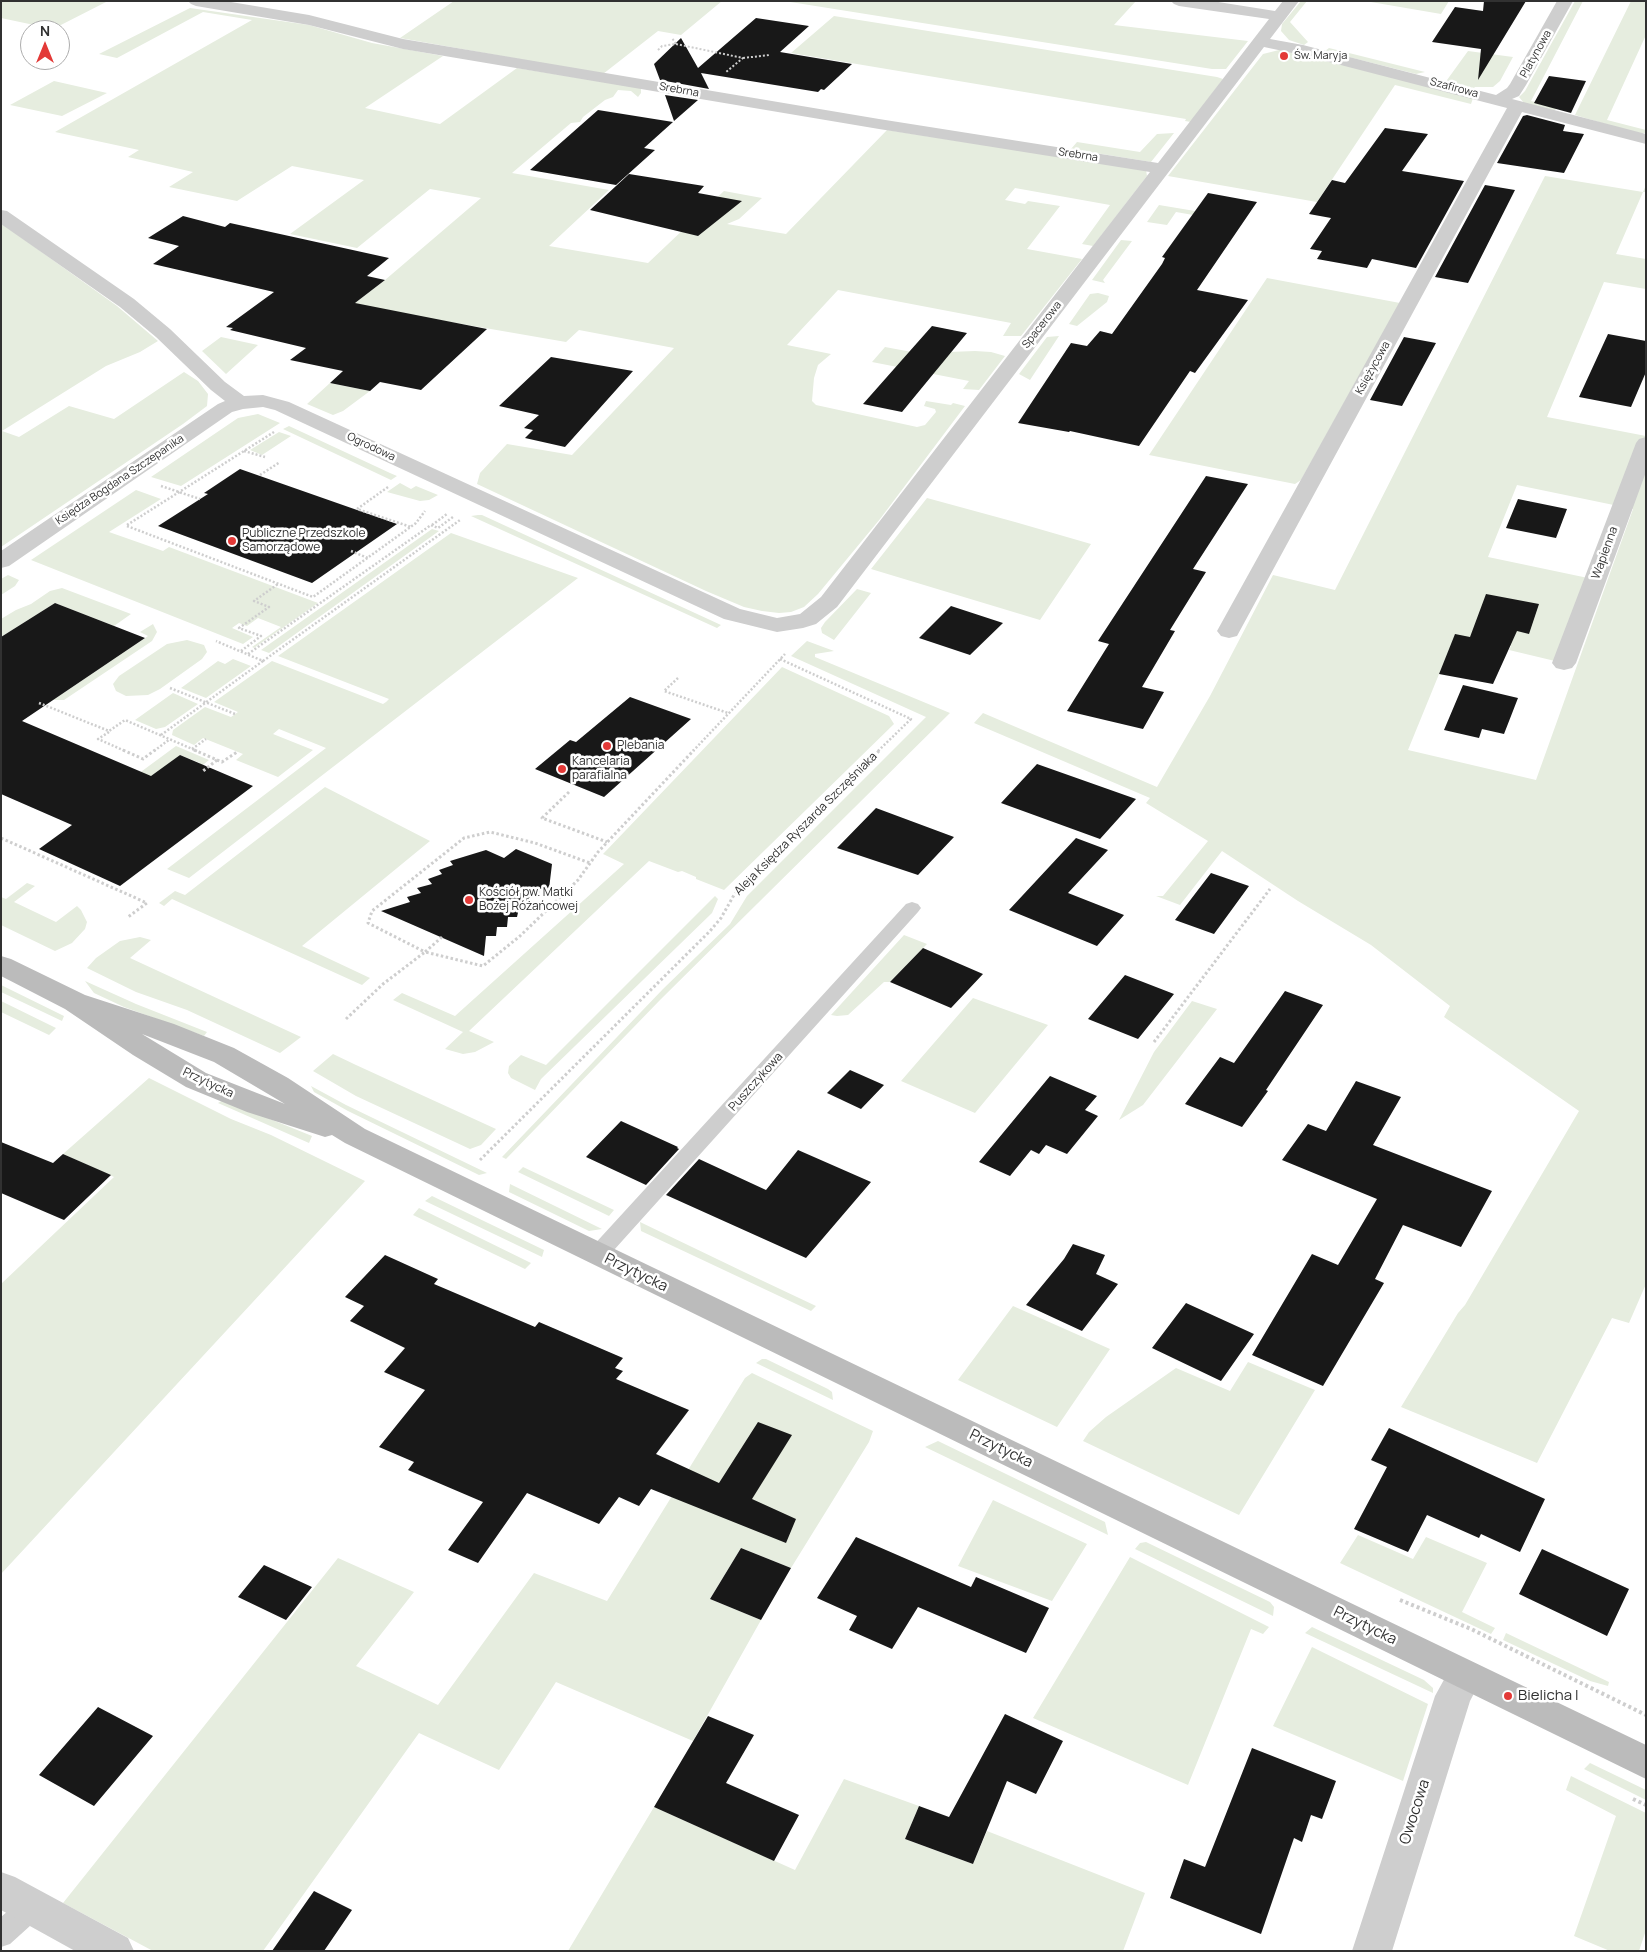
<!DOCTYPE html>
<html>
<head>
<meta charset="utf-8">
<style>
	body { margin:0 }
	#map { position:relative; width:1647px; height:1952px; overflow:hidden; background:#fff; font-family:Manrope,sans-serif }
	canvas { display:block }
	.frame { position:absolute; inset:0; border:2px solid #313131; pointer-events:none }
	.north { position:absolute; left:20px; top:20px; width:50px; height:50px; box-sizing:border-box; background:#fff; border:1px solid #adadad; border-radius:50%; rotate:0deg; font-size:14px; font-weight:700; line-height:20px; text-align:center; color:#313131 }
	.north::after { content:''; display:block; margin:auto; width:18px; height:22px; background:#e33937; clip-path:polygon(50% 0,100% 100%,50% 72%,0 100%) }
</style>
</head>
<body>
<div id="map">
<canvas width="1647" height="1952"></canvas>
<div class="frame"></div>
<div class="north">N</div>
</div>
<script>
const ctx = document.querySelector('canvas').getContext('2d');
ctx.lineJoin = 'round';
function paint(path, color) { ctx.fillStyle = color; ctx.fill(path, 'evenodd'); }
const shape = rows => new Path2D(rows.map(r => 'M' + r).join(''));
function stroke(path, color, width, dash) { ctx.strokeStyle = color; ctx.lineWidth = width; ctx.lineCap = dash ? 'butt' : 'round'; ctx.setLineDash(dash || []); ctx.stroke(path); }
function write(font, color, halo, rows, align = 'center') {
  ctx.font = font + ' Manrope,sans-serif'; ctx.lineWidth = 5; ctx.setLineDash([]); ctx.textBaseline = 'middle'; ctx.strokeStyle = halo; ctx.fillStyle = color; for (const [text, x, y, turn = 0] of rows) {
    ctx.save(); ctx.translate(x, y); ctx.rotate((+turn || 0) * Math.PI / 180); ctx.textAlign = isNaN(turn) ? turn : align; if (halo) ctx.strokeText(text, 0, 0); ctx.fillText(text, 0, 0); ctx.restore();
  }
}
paint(shape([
	[1,1,108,1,53,29,1,18],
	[454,1,722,1,681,35,658,31,603,74,400,38],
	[784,1,1136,1,1114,25,1248,41,1226,69,1212,69],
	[1301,1,1307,1,1290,22,1308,42,1304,45,1289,40,1281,31,1282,24],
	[1365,1,1449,1,1441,14],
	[1575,1,1583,1,1531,101,1558,107,1554,111,1524,103,1519,97,1525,91],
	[1631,1,1646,1,1646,35,1607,120,1646,130,1646,133,1636,133,1575,115],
	[190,8,309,25,372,43,443,56,365,108,440,124,517,68,641,88,641,93,638,97,631,91,618,90,613,97,605,100,583,117,580,122,571,123,512,173,609,190,549,246,648,263,724,191,762,198,739,219,727,224,786,234,887,130,1146,170,1147,176,1093,246,1082,244,1110,205,1015,188,1005,200,1025,204,1028,201,1060,206,1027,249,1082,259,1021,336,1003,336,1011,323,838,290,787,345,831,354,818,365,814,378,812,401,816,405,917,427,925,425,936,412,935,409,924,406,926,401,951,405,953,403,965,406,880,519,818,594,804,607,791,612,779,613,762,611,744,607,706,591,477,484,480,473,507,444,572,455,674,348,579,330,566,342,352,305,385,280,481,198,430,189,357,248,290,234,364,180,292,166,237,201,169,187,193,172,128,157,139,150,55,132,252,20,203,12,117,58,99,54],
	[834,16,1217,77,1223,79,1191,122,1185,121,1186,119,791,53],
	[1329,48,1425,72,1416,74,1325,51],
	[1279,50,1287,50,1473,98,1471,104,1395,85,1317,202,1168,176,1263,54],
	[1468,51,1513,57,1500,81,1493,87,1475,87,1473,89,1447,83,1447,80],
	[54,81,107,93,62,116,10,105],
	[1174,133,1151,162,1071,149,1077,142,1140,152,1157,134],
	[1545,176,1643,192,1646,185,1646,192,1643,192,1616,254,1646,259,1646,289,1604,282,1547,417,1646,436,1646,1284,1629,1323,1612,1318,1537,1463,1401,1407,1458,1313,1465,1305,1579,1111,1444,1017,1450,1006,1371,945,1298,901,1222,851,1180,905,1156,896,1163,896,1208,841,1146,803,1150,798,974,723,983,713,1157,787,1210,696,1273,575,1335,590],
	[1517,485,1633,509,1536,780,1408,750,1455,635,1511,646,1509,650,1555,661,1588,578,1488,557],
	[1159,205,1201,212,1199,216,1176,212,1167,225,1147,222],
	[1,223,117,306,158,341,140,352,106,366,2,431,19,437,69,406,114,419,184,372,198,381,208,394,207,406,183,424,1,547],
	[1121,240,1132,241,1103,280,1105,283,1092,280],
	[1267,278,1400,303,1301,480,1295,484,1149,455],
	[1098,293,1109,296,1107,302,1077,326,1069,324,1090,294],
	[1059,336,1030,380,1019,374,1047,337],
	[221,337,258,345,226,374,202,351],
	[885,347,944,358,949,352,975,351,991,352,1005,356,979,390,963,389,969,381,872,362],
	[330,383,370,391,343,411,333,415,307,404],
	[258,414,280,423,181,486,151,477,238,418],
	[289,426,390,473,397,476,391,480,283,429],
	[279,432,291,436,262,455,250,450],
	[400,483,411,489,416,486,438,495,429,500,420,501,387,492],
	[136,490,161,499,109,532,163,551,169,547,318,603,254,648,252,647,281,627,258,618,247,626,239,623,232,628,253,637,243,644,31,560],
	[927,498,1015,522,1091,544,1040,620,871,569],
	[478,515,482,515,721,625,717,628,471,516],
	[432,529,439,531,269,653,261,650],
	[451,533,578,578,189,878,167,869,326,748,279,729,273,734,313,750,278,777,236,760,243,754,203,738,194,745,172,735,173,730,205,707,231,717,238,712,214,702,272,661,383,704,386,702,389,699,278,656],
	[8,575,19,580,15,586,1,595,1,579],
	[62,588,131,614,114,626,55,603,1,637,1,619,16,610,31,604,50,591],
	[857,589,871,593,834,640,822,633,821,628,825,622],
	[153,624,157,632,152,641,64,700,53,700,148,636,140,632],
	[187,640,204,645,207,652,202,659,160,689,148,695,126,696,116,691,113,684,119,676,167,644],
	[807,641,834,651,815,654,815,657,950,713,661,999,506,1159,502,1157,663,989,730,924,747,896,926,717,791,656],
	[233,659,251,666,206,698,181,688,218,661,225,664],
	[782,667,889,716,894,724,724,890,696,879,696,877,682,871,678,872,649,861,469,1031,494,1042,475,1052,463,1054,445,1049,463,1032,393,1000,402,993,455,1016,624,864,603,854],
	[173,693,198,704,165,727,156,729,135,720],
	[176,746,209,760,198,769,200,763,180,755,149,779,138,774],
	[325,787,430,841,302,946,370,978,362,985,172,899,164,906,159,903,175,891,185,895],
	[27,883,35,886,14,902,56,922,77,906,81,910,87,922,85,929,72,943,55,951,1,925,1,897,6,899],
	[715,896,718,899,712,913,541,1079,535,1090,511,1078,508,1073,509,1066,521,1055,546,1065],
	[904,935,927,944,890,982,884,982,848,1015,837,1016,831,1015],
	[140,937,151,940,130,958,301,1037,280,1053,187,1010,136,992,87,968,96,958,120,941],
	[85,981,136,1004,207,1032,204,1036,124,1007,94,993],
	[1,985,64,1016,62,1021,1,992],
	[973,998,1048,1025,975,1113,901,1081],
	[1,1001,56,1028,49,1035,1,1012],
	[1192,1001,1217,1009,1143,1105,1119,1120,1154,1052],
	[333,1054,356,1065,496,1129,481,1145,470,1149,356,1096,313,1071],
	[149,1078,231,1119,271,1135,365,1181,1,1574,1,1284,114,1177,63,1154],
	[311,1086,346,1105,487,1173,479,1175,348,1111,314,1092],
	[223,1100,312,1136,309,1143,218,1103],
	[523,1167,614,1210,609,1216,518,1172],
	[510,1184,602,1229,589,1231,509,1192],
	[432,1196,544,1250,542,1257,425,1201],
	[419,1208,531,1263,525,1269,413,1215],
	[640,1222,744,1272,816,1306,811,1311,641,1231],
	[1013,1306,1110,1349,1057,1427,958,1380],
	[762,1359,766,1359,828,1389,832,1392,833,1400,756,1363],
	[1248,1362,1315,1390,1239,1515,1083,1441,1089,1432,1106,1417,1176,1368,1230,1391],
	[752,1373,873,1431,869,1442,791,1568,741,1548,710,1599,761,1620,693,1741,556,1682,499,1770,419,1733,263,1951,153,1951,63,1903,338,1558,414,1592,356,1666,438,1705,534,1573,607,1601,745,1378],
	[938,1441,1105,1522,1108,1535,925,1447],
	[993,1500,1087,1544,1052,1601,958,1566],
	[1358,1535,1413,1559,1426,1537,1487,1563,1462,1612,1495,1628,1491,1634,1340,1563],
	[1146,1542,1270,1602,1274,1607,1273,1616,1135,1549,1140,1543],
	[1130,1557,1269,1627,1263,1634,1251,1629,1188,1785,1033,1718],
	[1312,1627,1424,1680,1433,1688,1433,1693,1305,1633],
	[1506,1633,1609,1682,1608,1686,1590,1681,1503,1640],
	[1312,1647,1428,1704,1403,1781,1273,1726],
	[1590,1763,1646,1790,1646,1800,1584,1769],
	[1571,1776,1646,1813,1646,1930,1639,1951,1610,1951,1574,1936,1616,1816,1566,1790],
	[844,1779,919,1806,905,1839,973,1864,987,1831,1145,1893,1123,1951,568,1951,654,1807,795,1870]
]), '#e6eddf');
paint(shape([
	[1484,1,1526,1,1478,80,1481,49,1432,42,1455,7,1483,11],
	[756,18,809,26,780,52,852,64,824,90,821,89,818,92,701,73,709,89,660,80,654,64,681,38,698,68],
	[1549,76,1586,81,1571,113,1534,103],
	[665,95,698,100,674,121],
	[598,110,673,122,644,148,655,150,616,185,530,170],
	[1527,115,1565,125,1563,131,1584,134,1564,173,1497,163,1523,116],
	[1385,128,1428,134,1402,171,1464,181,1416,268,1372,259,1367,268,1317,259,1322,251,1310,249,1331,218,1309,214,1332,180,1345,183],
	[629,174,704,186,698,193,742,201,698,236,590,210],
	[1485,185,1515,190,1468,283,1435,277],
	[1208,193,1257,202,1197,290,1248,300,1195,373,1190,371,1139,446,1070,431,1069,432,1018,423,1071,343,1087,346,1100,331,1112,334,1162,264,1165,258,1162,257],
	[183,216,225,227,230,223,389,258,367,276,385,280,355,303,487,329,421,390,380,382,370,391,330,383,343,371,290,360,306,348,230,330,233,328,226,327,274,292,153,264,179,246,148,238],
	[932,326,967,333,902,412,863,404],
	[1608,334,1646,341,1646,372,1631,407,1579,397],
	[1404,337,1436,343,1402,406,1370,400],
	[551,357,633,371,565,447,525,438,533,430,524,428,539,415,499,406],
	[240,469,397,524,312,583,158,526,208,494,204,493],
	[1206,476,1248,484,1193,569,1206,572,1170,630,1175,631,1142,687,1164,692,1143,729,1067,711,1109,644,1098,641],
	[1518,499,1567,509,1556,538,1506,528],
	[1486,594,1539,604,1529,634,1517,631,1493,684,1439,674,1455,634,1470,637],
	[55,603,145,638,22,721,151,776,180,755,253,786,120,886,39,849,72,825,1,794,1,637],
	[951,606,1003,623,970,655,919,638],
	[1463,685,1518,698,1504,734,1482,729,1479,738,1444,730],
	[630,697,691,719,604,797,535,769,570,740,576,742],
	[1037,764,1136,799,1100,839,1001,803],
	[876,808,954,837,918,875,837,848],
	[1076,838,1108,850,1068,893,1124,915,1097,946,1009,910],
	[516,849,552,864,549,889,540,889,538,898,529,898,528,908,519,908,517,917,508,917,507,927,497,927,496,936,486,936,484,956,381,911,410,902,407,897,421,893,417,888,432,884,428,879,442,874,439,870,453,865,450,861,486,850,504,858],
	[1211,873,1249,886,1214,934,1175,920],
	[923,948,983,974,951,1008,890,982],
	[1125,975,1174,994,1138,1039,1088,1019],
	[1285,991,1323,1005,1266,1090,1268,1091,1242,1127,1185,1104,1220,1057,1234,1063],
	[850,1070,884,1085,861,1109,827,1093],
	[1050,1076,1097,1096,1085,1110,1098,1116,1067,1154,1046,1145,1039,1154,1031,1150,1010,1176,979,1162],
	[1356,1081,1401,1097,1373,1145,1492,1191,1461,1247,1403,1225,1375,1279,1384,1283,1323,1386,1252,1355,1312,1254,1338,1265,1377,1199,1282,1160,1308,1124,1326,1131],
	[621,1121,678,1147,677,1148,679,1149,646,1185,586,1157],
	[1,1142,53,1163,63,1154,111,1175,64,1220,1,1193],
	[798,1150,871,1182,806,1258,666,1195,699,1159,766,1190],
	[1073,1244,1105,1255,1096,1274,1118,1284,1082,1331,1026,1305,1064,1259],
	[385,1255,438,1279,434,1284,535,1327,539,1322,623,1358,615,1368,623,1371,616,1379,689,1410,656,1454,719,1483,758,1422,792,1435,752,1499,796,1519,786,1543,651,1489,639,1506,619,1497,599,1524,527,1493,478,1563,448,1550,483,1502,408,1470,414,1462,379,1447,425,1390,384,1372,405,1348,350,1321,364,1306,345,1297],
	[1186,1303,1254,1334,1221,1381,1152,1348],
	[1389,1428,1545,1499,1520,1552,1481,1534,1479,1538,1427,1515,1408,1552,1354,1529,1387,1467,1371,1460],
	[856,1537,971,1587,976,1577,1049,1608,1026,1653,918,1607,892,1649,849,1630,857,1616,817,1598],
	[741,1548,791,1568,761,1620,710,1599],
	[1542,1549,1629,1589,1607,1636,1519,1594],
	[264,1565,312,1587,286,1620,238,1597],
	[98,1707,153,1736,94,1806,39,1775],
	[1005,1714,1063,1741,1036,1794,1007,1781,973,1864,905,1839,919,1806,949,1817],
	[708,1716,754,1735,726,1783,799,1815,774,1861,654,1807],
	[1252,1748,1336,1781,1322,1819,1311,1815,1302,1842,1294,1838,1261,1934,1170,1898,1184,1859,1205,1867],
	[314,1891,352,1910,324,1951,272,1951]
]), '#181818');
stroke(shape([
	[676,44,743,58,726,72],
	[658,50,662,46,676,44,672,38],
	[743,58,770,55]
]), '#cecece', 2, [2, 2]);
stroke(shape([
	[244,451,265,457],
	[260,475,280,462],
	[161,486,200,499],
	[388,487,357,509,411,527],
	[127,525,274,432],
	[432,525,447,514],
	[127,526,313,597,416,523,425,511],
	[351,551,368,558],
	[241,651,261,636,239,628,269,607,254,601,278,584],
	[248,654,431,525,438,528,453,517],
	[780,659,911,719,878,751],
	[263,661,460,520],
	[678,678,664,691,728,713],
	[170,688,235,714],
	[39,703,109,731,125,720,197,751],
	[109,732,98,739,125,751],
	[161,735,263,661,216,641],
	[192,749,206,739],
	[154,751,170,739],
	[693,751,785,654]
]), '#cecece', 2.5, [2, 2]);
stroke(shape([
	[123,750,143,759,155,750],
	[194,750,217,760,203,771],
	[217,760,222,762,237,752],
	[569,792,542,818,607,842],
	[1,838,147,903,128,917],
	[442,937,425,952,368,923,372,911,464,838,490,832,535,843,590,863],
	[346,1019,383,984,425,952,483,966,520,936,578,880,598,852,694,750],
	[1154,1042,1270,889],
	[480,1160,710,931,721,918,734,895,747,881,880,750]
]), '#cecece', 3, [2.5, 2.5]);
stroke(shape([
	[1400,1600,1471,1629,1646,1715],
	[1633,1799,1646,1805]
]), '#cecece', 4, [3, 3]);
paint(shape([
	[912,902,918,904,921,908,918,912,605,1260,598,1262,591,1260,587,1254,591,1248,906,904,912,902],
	[32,1895,41,1898,45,1907,41,1916,10,1944,1,1947,1,1917,23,1898,32,1895]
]), '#cecece');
paint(shape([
	[188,1,225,1,309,15,403,39,879,119,1158,163,1269,19,1179,6,1174,4,1171,1,1212,1,1275,11,1283,1,1299,1,1270,39,1303,45,1496,95,1507,88,1510,84,1557,1,1573,1,1526,85,1519,96,1512,99,1646,134,1646,144,1522,112,1237,636,1229,638,1221,636,1217,631,1507,108,1302,55,1264,47,837,607,816,624,803,628,777,632,724,619,275,410,263,407,243,409,232,412,9,566,1,568,1,551,218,404,225,401,211,390,156,337,120,307,1,224,1,210,7,211,134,299,170,329,225,382,244,396,263,395,289,402,740,609,777,618,800,614,821,597,1150,172,879,129,403,49,309,25,196,6,191,4,188,1],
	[1646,437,1646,472,1576,663,1572,668,1564,670,1556,668,1552,663,1636,443,1639,439,1646,437],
	[1465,1660,1478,1665,1483,1676,1470,1701,1392,1951,1352,1951,1435,1696,1452,1665,1465,1660],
	[1,1872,15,1877,128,1938,134,1951,75,1951,1,1910,1,1872]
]), '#cecece');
paint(shape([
	[1,956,11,959,85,995,174,1024,234,1048,288,1078,365,1129,1646,1745,1646,1779,345,1143,332,1135,325,1137,247,1112,186,1087,133,1055,65,1009,1,976,1,956],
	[142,1034,214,1062,285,1104,206,1073,142,1034]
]), '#bbb');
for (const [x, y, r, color] of [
	[1284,56,5,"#e33937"],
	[232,541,5,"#e33937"],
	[607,746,5,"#e33937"],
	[562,769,5,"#e33937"],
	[469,900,5,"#e33937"],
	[1508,1696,5,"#e33937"]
]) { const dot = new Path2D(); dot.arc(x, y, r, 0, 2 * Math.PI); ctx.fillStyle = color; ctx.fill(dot); stroke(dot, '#fff', 2); }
write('11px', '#313131', '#fff', [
	["Platynowa",1536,54,-61],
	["Szafirowa",1454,88,15],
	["Srebrna",679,90,10],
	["Srebrna",1078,155,9],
	["Spacerowa",1042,325,-52],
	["Księżycowa",1373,368,-61],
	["Ogrodowa",371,447,25],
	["Księdza Bogdana Szczepanika",120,480,-34]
]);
write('11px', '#313131', '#fff', [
	["Św. Maryja",1294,56]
], 'left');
write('12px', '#313131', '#fff', [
	["Publiczne Przedszkole",242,534],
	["Samorządowe",242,548],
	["Plebania",617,746],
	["Kancelaria",572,762],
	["parafialna",572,776],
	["Kościół pw. Matki",479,893],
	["Bożej Różańcowej",479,907]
], 'left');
write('12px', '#313131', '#fff', [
	["Wapienna",1605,553,-70],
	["Aleja Księdza Ryszarda Szczęśniaka",806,824,-45],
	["Puszczykowa",756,1082,-48],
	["Przytycka",208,1083,25]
]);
write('15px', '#313131', '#fff', [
	["Przytycka",636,1273,26],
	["Przytycka",1001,1449,26],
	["Przytycka",1365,1626,26],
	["Owocowa",1415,1812,-72]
]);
write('15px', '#313131', '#fff', [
	["Bielicha I",1518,1696]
], 'left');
</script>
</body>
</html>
